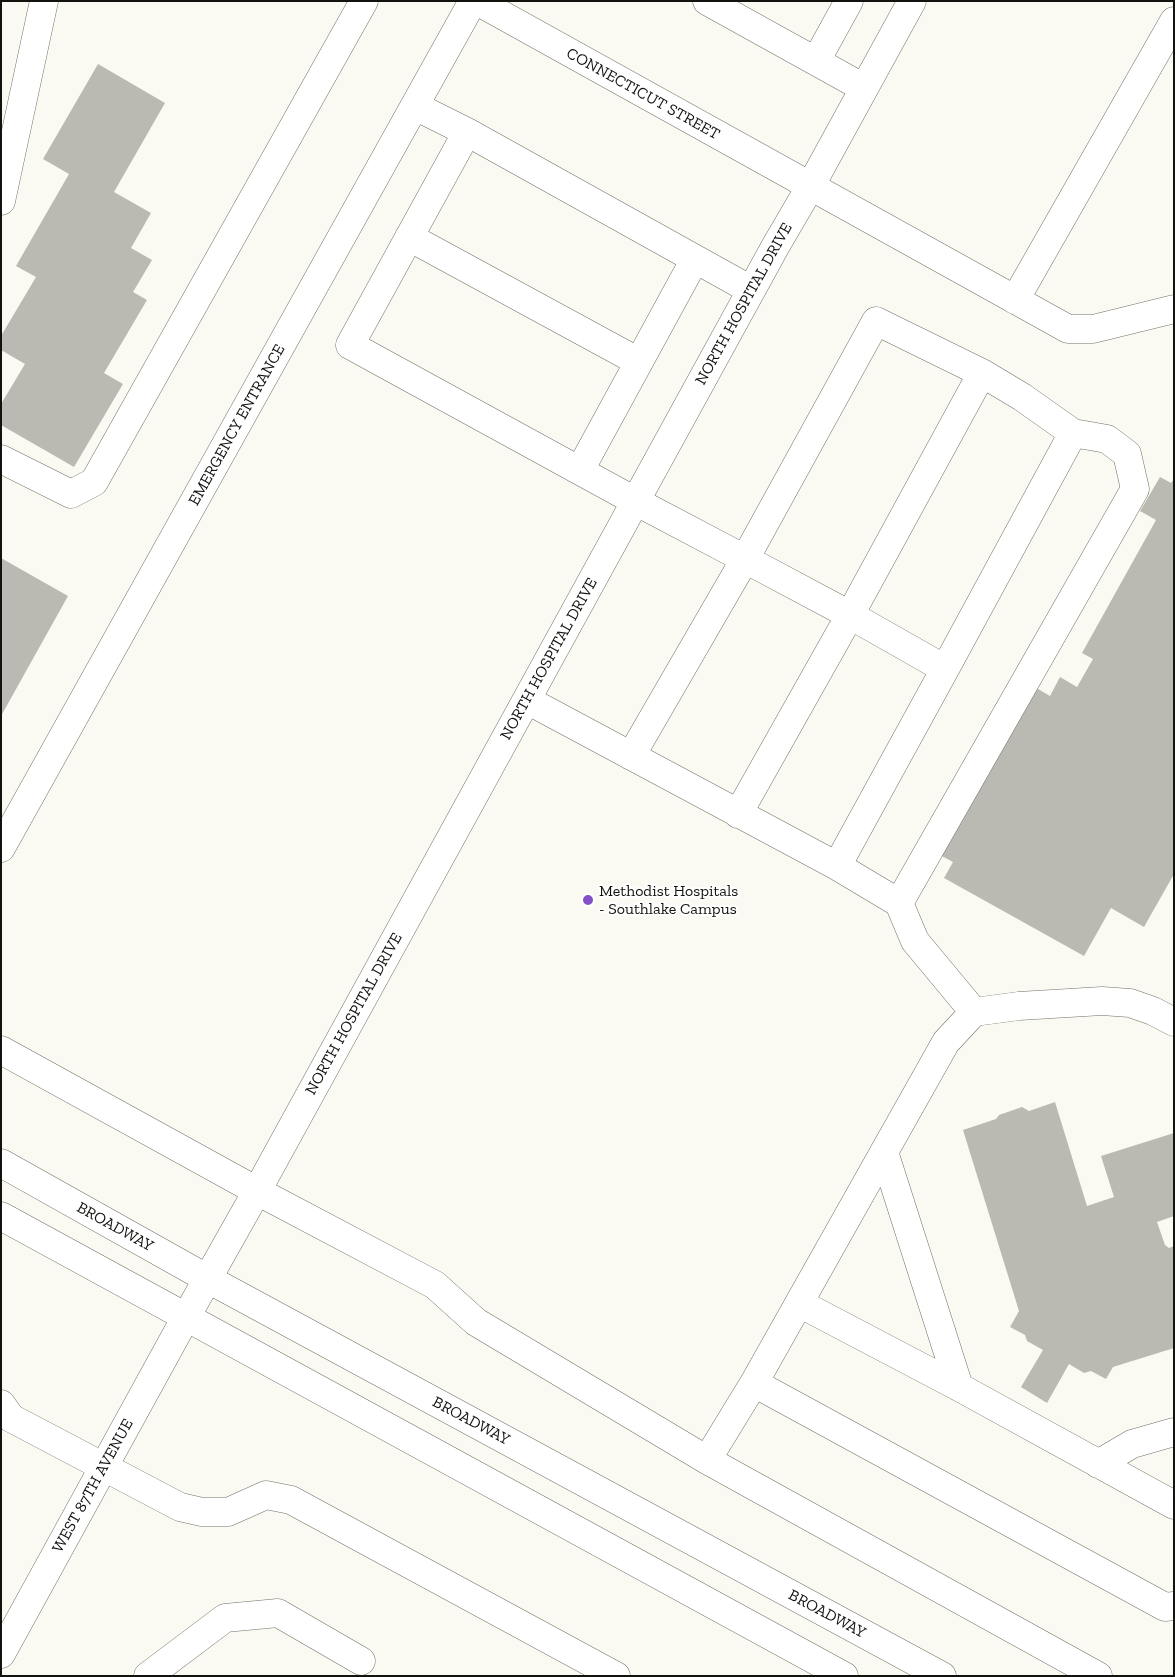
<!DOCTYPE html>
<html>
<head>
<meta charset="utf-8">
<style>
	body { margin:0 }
	#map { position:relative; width:1175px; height:1677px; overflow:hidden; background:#fafaf2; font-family:"Zilla Slab",serif }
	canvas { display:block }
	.frame { position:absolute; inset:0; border:2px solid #12120f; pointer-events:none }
</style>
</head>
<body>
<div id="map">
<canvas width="1175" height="1677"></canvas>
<div class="frame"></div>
</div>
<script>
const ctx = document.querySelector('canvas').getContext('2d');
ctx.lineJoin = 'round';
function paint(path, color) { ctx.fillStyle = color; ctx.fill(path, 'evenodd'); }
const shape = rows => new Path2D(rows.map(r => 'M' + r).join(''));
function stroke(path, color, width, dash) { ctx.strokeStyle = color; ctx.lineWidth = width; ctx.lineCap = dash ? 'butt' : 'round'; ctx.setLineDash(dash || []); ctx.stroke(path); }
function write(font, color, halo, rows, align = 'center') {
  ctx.font = font + ' "Zilla Slab",serif'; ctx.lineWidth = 4; ctx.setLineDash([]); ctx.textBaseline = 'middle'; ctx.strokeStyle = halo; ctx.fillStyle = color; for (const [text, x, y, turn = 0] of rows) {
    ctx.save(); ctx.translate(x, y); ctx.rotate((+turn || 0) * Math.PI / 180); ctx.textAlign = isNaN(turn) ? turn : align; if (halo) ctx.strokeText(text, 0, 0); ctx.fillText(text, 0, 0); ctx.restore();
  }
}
paint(shape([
	[98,64,165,103,114,192,151,213,131,248,152,260,133,292,147,300,104,373,123,384,74,467,1,425,1,404,25,364,1,350,1,336,36,277,16,266,69,174,43,159],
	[1160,477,1171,483,1174,479,1174,874,1144,927,1111,908,1084,956,944,878,953,862,934,852,1028,683,1050,696,1060,677,1077,687,1093,659,1082,653,1156,520,1140,511],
	[1,558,68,596,1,716],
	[1055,1102,1087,1206,1114,1197,1101,1156,1174,1133,1174,1216,1157,1222,1165,1245,1169,1248,1174,1246,1174,1348,1113,1367,1106,1379,1091,1371,1084,1373,1069,1364,1047,1403,1021,1387,1043,1350,1027,1341,1025,1335,1010,1327,1019,1311,963,1130,996,1119,999,1115,1022,1107,1029,1111]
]), '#babab2');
const minor = shape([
	[477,1,1068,329,1093,329,1174,309],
	[707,1,864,88],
	[816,61,849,1],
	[415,106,467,132,751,290],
	[467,132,350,345,635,501,745,559,850,615,945,669,1073,433,1022,397,982,373,876,321,745,559,631,756],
	[1,201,44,1],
	[409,237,639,362],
	[1015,300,1174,21],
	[1,459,71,494,94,482,364,1],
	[580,470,695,259],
	[527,700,837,866,899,903,915,941,974,1012],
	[738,814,850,615,982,373],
	[1,848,473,1],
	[837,866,945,669],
	[899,903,1135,489,1127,454,1107,439,1073,433],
	[1,1050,257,1191,435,1285,476,1322,707,1460,1098,1676],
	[884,1152,959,1387],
	[799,1303,959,1387,1174,1505],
	[754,1383,1165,1607,1174,1606],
	[1,1404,11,1418,180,1507,202,1512,228,1512,266,1495,291,1500,616,1676],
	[707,1460,754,1383,946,1042,974,1012,1019,1006,1102,1001,1130,1003,1153,1011,1174,1022],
	[1098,1464,1132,1444,1174,1432],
	[1,1654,186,1317,257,1191,775,247,810,187,912,1],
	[148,1676,225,1618,278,1613,361,1661]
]);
const major = shape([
	[1,1163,208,1279,942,1676],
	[1,1216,844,1676]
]);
stroke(minor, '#71716a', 29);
stroke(major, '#71716a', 29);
stroke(minor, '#fff', 28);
stroke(major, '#fff', 28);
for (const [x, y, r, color] of [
	[588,900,6,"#8451c9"]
]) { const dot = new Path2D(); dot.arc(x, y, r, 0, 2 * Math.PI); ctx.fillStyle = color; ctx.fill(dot); stroke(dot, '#fff', 2); }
write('16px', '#12120f', '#fff', [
	["CONNECTICUT STREET",643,94,29],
	["NORTH HOSPITAL DRIVE",744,304,-61],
	["EMERGENCY ENTRANCE",237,425,-61],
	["NORTH HOSPITAL DRIVE",549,659,-61],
	["NORTH HOSPITAL DRIVE",354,1014,-61],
	["BROADWAY",115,1227,29],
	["BROADWAY",471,1421,28],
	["WEST 87TH AVENUE",93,1486,-61],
	["BROADWAY",827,1614,28]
]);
write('16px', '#12120f', '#fff', [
	["Methodist Hospitals",599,891],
	["- Southlake Campus",599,909]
], 'left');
</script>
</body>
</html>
